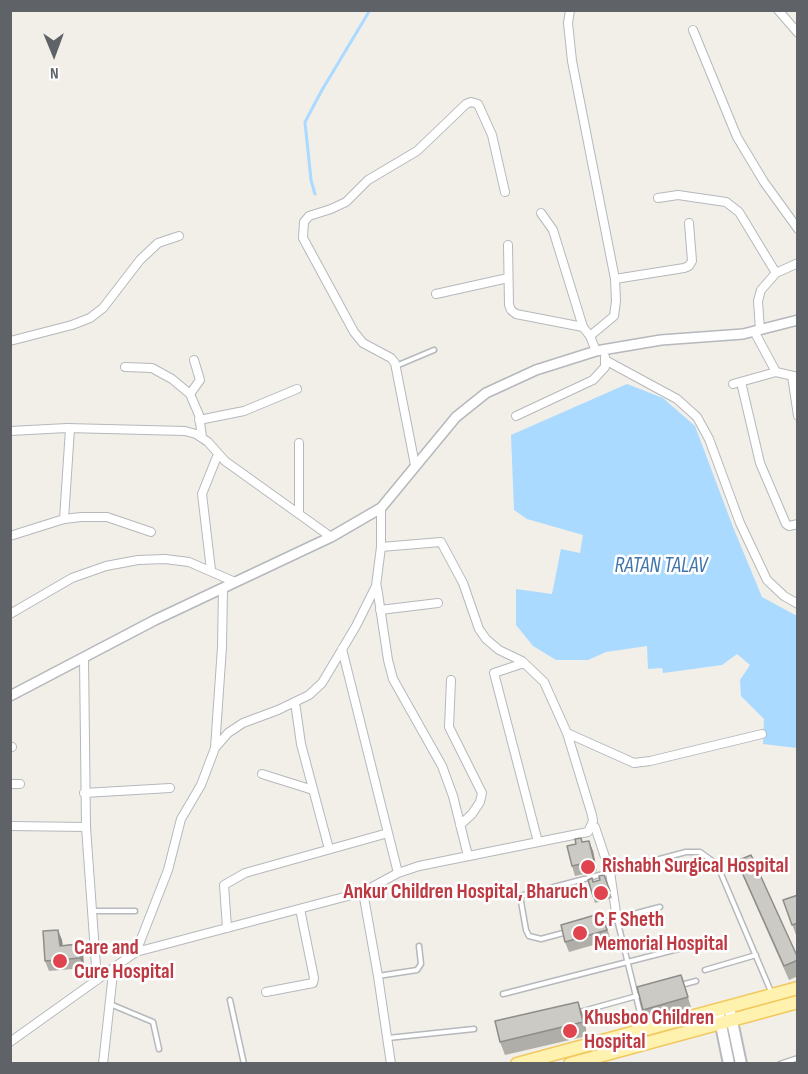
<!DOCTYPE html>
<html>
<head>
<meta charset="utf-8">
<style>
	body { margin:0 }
	#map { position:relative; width:808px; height:1074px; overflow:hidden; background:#f1efe8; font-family:"Sofia Sans Condensed",sans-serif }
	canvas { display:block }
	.frame { position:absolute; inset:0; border:12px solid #5f6368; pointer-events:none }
	.north { position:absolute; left:24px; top:24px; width:60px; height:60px; -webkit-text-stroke:4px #fff; paint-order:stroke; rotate:179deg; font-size:16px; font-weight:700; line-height:24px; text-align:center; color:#5f6368 }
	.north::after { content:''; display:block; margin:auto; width:21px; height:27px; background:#5f6368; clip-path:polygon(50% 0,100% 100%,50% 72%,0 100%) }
</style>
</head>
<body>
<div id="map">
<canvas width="808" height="1074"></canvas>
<div class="frame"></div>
<div class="north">N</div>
</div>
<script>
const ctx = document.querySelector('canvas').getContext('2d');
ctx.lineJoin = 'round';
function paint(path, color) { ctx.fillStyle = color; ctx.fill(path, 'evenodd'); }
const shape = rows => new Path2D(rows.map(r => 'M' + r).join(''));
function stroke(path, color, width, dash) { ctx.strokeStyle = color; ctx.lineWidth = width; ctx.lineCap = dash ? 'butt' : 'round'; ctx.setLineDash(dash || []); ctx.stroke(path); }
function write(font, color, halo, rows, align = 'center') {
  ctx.font = font + ' "Sofia Sans Condensed",sans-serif'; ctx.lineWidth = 5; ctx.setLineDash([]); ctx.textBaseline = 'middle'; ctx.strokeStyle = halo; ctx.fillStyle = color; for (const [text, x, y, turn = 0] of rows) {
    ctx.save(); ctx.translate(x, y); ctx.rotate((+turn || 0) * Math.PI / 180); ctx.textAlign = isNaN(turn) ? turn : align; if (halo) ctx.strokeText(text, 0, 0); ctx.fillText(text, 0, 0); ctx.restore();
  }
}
paint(shape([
	[627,384,663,398,695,426,733,527,762,597,797,616,797,748,763,744,764,719,741,696,740,680,750,665,737,654,722,665,663,673,662,668,648,669,647,646,606,652,588,660,556,660,533,646,516,625,516,589,552,594,561,549,580,553,583,535,527,519,514,510,511,435]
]), '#aadaff');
stroke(shape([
	[315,194,311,180,305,122,322,90,370,10]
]), '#aadaff', 3);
const service = shape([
	[396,366,434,350],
	[92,911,135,911],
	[617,919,644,1029],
	[603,922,660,907],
	[567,932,541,939,529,936,526,930,520,896,686,852,700,852,714,862,719,869,772,994],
	[705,970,756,955],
	[378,976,417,970,421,964,419,946],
	[681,985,696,981],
	[503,994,682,948],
	[230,1000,244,1064],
	[110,1004,153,1022,159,1049],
	[576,1013,644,994],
	[388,1038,474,1029],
	[780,1064,798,1058]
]);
const minor = shape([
	[570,10,568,23,572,61,615,279,616,301,614,316,590,336],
	[778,10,798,33],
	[693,30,737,137,764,182,798,229],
	[658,198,678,195,726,202,739,212,776,273],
	[541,213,553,230,583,327],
	[508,245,509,305,511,310,516,314,583,327,590,336,596,351],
	[615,279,684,268,689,266,692,261,689,223],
	[436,294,508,278],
	[760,330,758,301,761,290,776,273,798,263],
	[754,331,776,372],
	[10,341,72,325,90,318,103,308,140,260,158,243,179,236],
	[605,360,677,399,697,417,709,439,740,523,767,580,784,596,798,604],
	[125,367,152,368,172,379,190,394,199,415,202,437],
	[792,376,798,416],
	[741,382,760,463,786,524,789,526,798,524],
	[733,384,776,372,798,377],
	[190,394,200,380,194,360],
	[516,416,593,380,605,367,605,357],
	[199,420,244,411,297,389],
	[10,431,67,428,185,431,196,434,208,442,225,461,331,537],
	[415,465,395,363,391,358,363,343,354,332,303,238,304,222,309,216,331,209,346,202,368,180,417,151,466,104,471,102,478,104,492,135,505,192],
	[299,514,299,443],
	[64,519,70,429],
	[10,536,64,519,81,517,107,517,151,532],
	[211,570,202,494,218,454],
	[377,587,388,660,393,679,442,766,453,796,468,856],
	[380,610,438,603],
	[10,614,72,578,106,566,138,560,165,559,189,562,235,582],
	[342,649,398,873],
	[84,658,86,827,97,980],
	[524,663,494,673,538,842],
	[451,680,449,727,482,793,480,802,472,814,460,825],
	[295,702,301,744,329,849],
	[567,733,634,763,650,761,762,734],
	[10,747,12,747],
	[215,748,222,647,223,588],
	[262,774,313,790],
	[10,784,20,784],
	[84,793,170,788],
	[10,826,86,827],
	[592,826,595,827,610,872,617,919],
	[363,892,378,976,391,1064],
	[227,928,224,885,245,873,388,833],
	[136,952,363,892,398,873,419,866,588,832,593,821,592,815,567,733,544,682,522,661,499,650,486,639,479,629,463,583,441,542,381,547],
	[266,992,313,983,314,978,300,909],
	[10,1042,115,967],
	[103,1064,113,973,116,966,136,952,168,870,181,819,201,785,215,748,228,733,243,723,278,710,309,695,322,683,356,626,376,586,381,547,381,508]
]);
const tertiary = shape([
	[10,696,155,620,331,537,381,508,456,417,486,393,536,370,596,351,661,340,743,334,798,320]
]);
const secondary = shape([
	[729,1007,741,1064],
	[718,1010,729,1064]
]);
const primary = shape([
	[517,1064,798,988],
	[570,1064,798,1002]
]);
stroke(service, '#b5b8bc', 7);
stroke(minor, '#b5b8bc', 10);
stroke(tertiary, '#b5b8bc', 12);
stroke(secondary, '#b6babf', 14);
stroke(primary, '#f2c960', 15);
stroke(service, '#fff', 4);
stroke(minor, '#fff', 8);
stroke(tertiary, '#fff', 9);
stroke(secondary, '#fff', 10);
stroke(primary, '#fff2af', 12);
paint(shape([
	[582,842,593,851,597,871,590,873,591,875,585,877,584,874,575,876,572,866],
	[737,861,798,958,798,976,789,980,742,874],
	[604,875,612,898,595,903,588,880,593,882,600,880],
	[798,895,798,934,796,935,783,900],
	[602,913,611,940,569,952,565,942],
	[62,940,63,945,79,944,83,954,84,968,49,971,45,961],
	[681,975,691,1007,647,1020,643,1010],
	[578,1002,583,1015,587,1036,505,1055,500,1042]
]), '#afaea9');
paint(shape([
	[589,841,593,851,597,871,594,861],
	[58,930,62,940,63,956,60,946],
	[79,944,83,954,84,968,80,958],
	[578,1002,583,1015,587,1036,583,1022]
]), '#8f8d8a');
const building = shape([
	[581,838,582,842,589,841,594,861,587,863,587,865,581,867,581,864,572,866,567,846,576,844,575,839,581,838],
	[751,855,798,958,798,960,784,966,737,861,751,855],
	[604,875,610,891,593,896,588,880,592,878,593,882,600,880,599,876,604,875],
	[798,895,798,923,792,925,783,900,798,895],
	[602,913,607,930,565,942,561,925,602,913],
	[58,930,60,946,79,944,80,958,45,961,43,931,58,930],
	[681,975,688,997,643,1010,637,987,681,975],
	[578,1002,583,1022,500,1042,495,1021,578,1002]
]);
paint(building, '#cccac5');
stroke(building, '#8f8d8a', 1.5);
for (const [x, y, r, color] of [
	[588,867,8,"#e0444e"],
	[601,893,8,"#e0444e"],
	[580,933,8,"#e0444e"],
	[60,961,8,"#e0444e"],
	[570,1031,8,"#e0444e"]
]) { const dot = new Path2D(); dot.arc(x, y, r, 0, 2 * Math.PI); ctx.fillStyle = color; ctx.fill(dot); stroke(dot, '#fff', 2); }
write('bold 21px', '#be3a42', '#fff', [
	["Rishabh Surgical Hospital",602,867],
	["Ankur Children Hospital, Bharuch",588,893,"right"],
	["C F Sheth",594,921],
	["Memorial Hospital",594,945],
	["Care and",74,949],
	["Cure Hospital",74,973],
	["Khusboo Children",584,1019],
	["Hospital",584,1043]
], 'left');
write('italic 22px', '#4174aa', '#fff', [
	["RATAN TALAV",661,566]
]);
</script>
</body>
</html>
